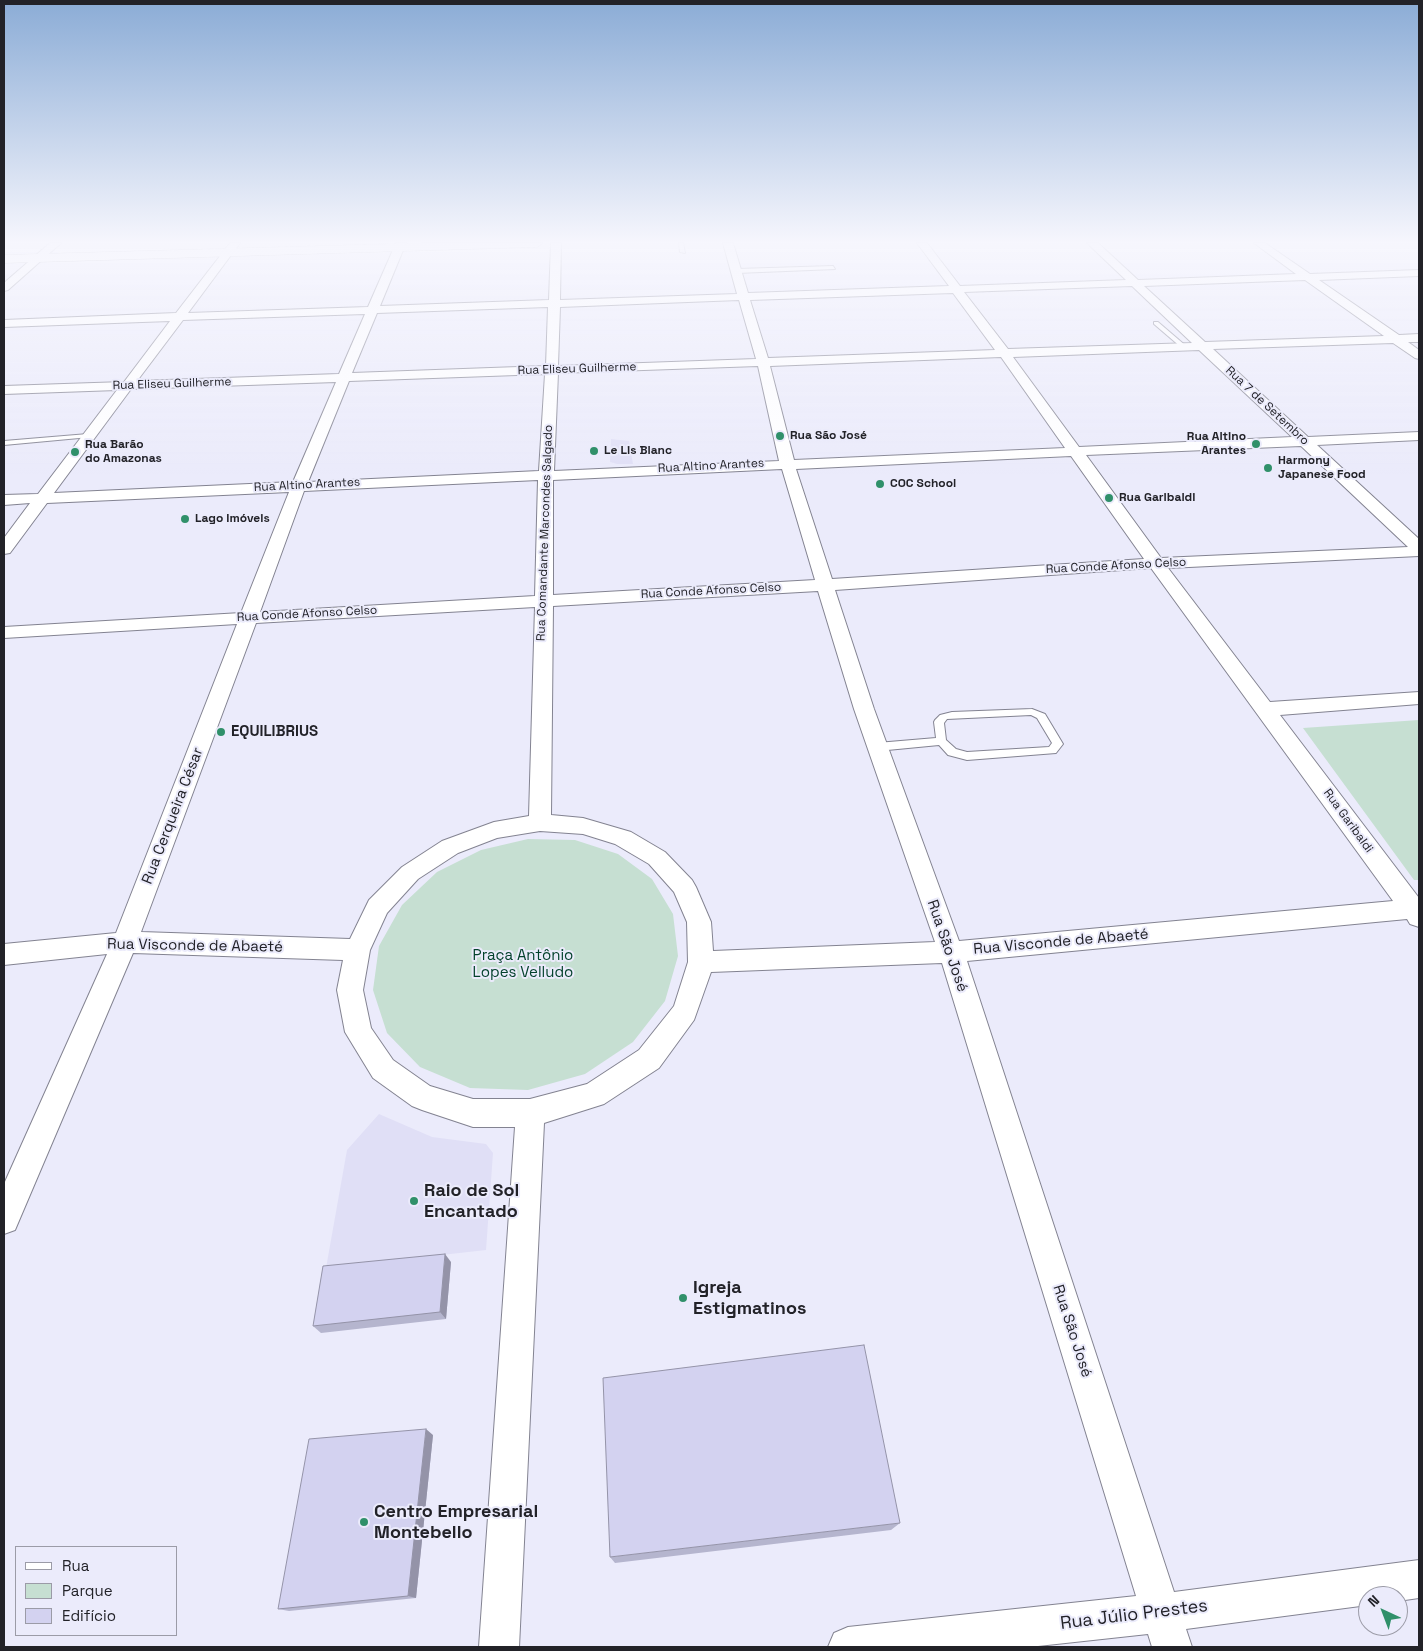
<!DOCTYPE html>
<html>
<head>
<meta charset="utf-8">
<style>
	body { margin:0 }
	#map { position:relative; width:1423px; height:1651px; overflow:hidden; background:#ebebfb; font-family:"Space Grotesk",sans-serif }
	canvas { display:block }
	.frame { position:absolute; inset:0; border:5px solid #222228; pointer-events:none }
	.legend { position:absolute; left:15px; top:1546px; width:162px; height:90px; box-sizing:border-box; background:#ebebfb; border:1px solid #9b9ba7; margin:0; padding:6px 9px; list-style:none; font-size:15px; color:#222228 }
	.legend li { display:flex; align-items:center; gap:10px; height:25px }
	.legend b { width:25px; border:1px solid #9b9ba7 }
	.north { position:absolute; left:1358px; top:1586px; width:50px; height:50px; box-sizing:border-box; background:#ebebfb; border:1px solid #9b9ba7; border-radius:50%; rotate:317deg; font-size:14px; font-weight:700; line-height:20px; text-align:center; color:#222228 }
	.north::after { content:''; display:block; margin:auto; width:18px; height:22px; background:#30906a; clip-path:polygon(50% 0,100% 100%,50% 72%,0 100%) }
</style>
</head>
<body>
<div id="map">
<canvas width="1423" height="1651"></canvas>
<div class="frame"></div>
<ul class="legend">
<li><b style="height:6px;background:#fff"></b>Rua</li>
<li><b style="height:14px;background:#c6dfd2"></b>Parque</li>
<li><b style="height:14px;background:#d3d2f0"></b>Edifício</li>
</ul>
<div class="north">N</div>
</div>
<script>
const ctx = document.querySelector('canvas').getContext('2d');
ctx.lineJoin = 'round';
function paint(path, color) { ctx.fillStyle = color; ctx.fill(path, 'evenodd'); }
const shape = rows => new Path2D(rows.map(r => 'M' + r).join(''));
function stroke(path, color, width, dash) { ctx.strokeStyle = color; ctx.lineWidth = width; ctx.lineCap = dash ? 'butt' : 'round'; ctx.setLineDash(dash || []); ctx.stroke(path); }
function write(font, color, halo, rows, align = 'center') {
  ctx.font = font + ' "Space Grotesk",sans-serif'; ctx.lineWidth = 4; ctx.setLineDash([]); ctx.textBaseline = 'middle'; ctx.strokeStyle = halo; ctx.fillStyle = color; for (const [text, x, y, turn = 0] of rows) {
    ctx.save(); ctx.translate(x, y); ctx.rotate((+turn || 0) * Math.PI / 180); ctx.textAlign = isNaN(turn) ? turn : align; if (halo) ctx.strokeText(text, 0, 0); ctx.fillText(text, 0, 0); ctx.restore();
  }
}
paint(shape([
	[611,439,629,441,633,464,617,464,610,462],
	[379,1114,432,1137,486,1144,493,1153,486,1250,326,1268,347,1150]
]), '#e0dff6');
paint(shape([
	[1419,720,1419,880,1414,880,1303,728],
	[528,839,575,840,618,854,652,879,673,914,678,956,665,1001,633,1042,585,1074,528,1090,470,1088,420,1067,387,1033,373,990,379,946,402,905,437,872,481,850]
]), '#c6dfd2');
const lane = shape([
	[679,243,683,243,685,253,680,252,679,243],
	[833,266,835,269,737,273,734,271,737,269,833,266],
	[1154,322,1158,322,1186,346,1186,348,1182,348,1154,324,1154,322],
	[88,434,90,435,90,437,4,445,4,441,88,434],
	[1032,709,1045,714,1063,744,1056,753,967,760,948,755,939,745,877,751,872,747,877,743,936,738,934,722,935,720,940,715,952,712,1032,709],
	[1031,715,1037,718,1052,743,1049,747,967,752,956,749,946,740,944,723,947,719,1031,715]
]);
const street = shape([
	[50,243,61,243,8,290,4,291,4,283,50,243],
	[230,243,240,243,188,313,368,307,396,243,406,243,380,306,549,300,551,243,561,243,560,300,737,294,723,243,733,243,748,293,949,286,917,243,927,243,960,286,1126,280,1087,243,1098,243,1138,280,1296,274,1254,243,1265,243,1310,274,1419,270,1419,276,1319,280,1399,335,1419,334,1419,342,1408,342,1419,350,1419,359,1415,358,1393,343,1213,349,1308,437,1419,432,1419,440,1317,445,1419,539,1419,556,1168,568,1270,702,1419,692,1419,704,1280,715,1419,898,1419,927,1410,924,1407,919,967,961,1174,1592,1419,1560,1419,1598,1398,1601,1398,1596,1368,1596,1368,1605,1186,1629,1192,1647,1152,1647,1148,1634,1029,1647,828,1647,834,1633,848,1627,1136,1596,942,963,711,972,694,1020,659,1068,604,1104,544,1123,519,1647,479,1647,515,1127,473,1127,422,1110,412,1106,373,1078,345,1032,337,990,343,960,133,953,15,1230,4,1234,4,1184,107,954,4,965,4,944,116,933,237,624,4,638,4,627,241,613,289,492,47,503,10,553,4,554,4,538,30,503,4,505,4,495,38,494,117,390,4,394,4,386,124,382,170,321,4,327,4,320,176,313,230,243],
	[1305,280,1384,336,1205,342,1144,286,1305,280],
	[1132,286,1192,343,1008,349,964,292,1132,286],
	[953,293,995,350,768,358,750,300,953,293],
	[739,300,756,359,558,366,560,307,739,300],
	[548,307,546,366,352,373,377,313,548,307],
	[365,314,339,374,137,381,183,320,365,314],
	[1199,350,1292,437,1079,447,1013,357,1199,350],
	[1001,357,1065,448,794,460,770,366,1001,357],
	[758,366,779,461,554,471,558,373,758,366],
	[545,374,539,471,308,482,349,381,545,374],
	[336,382,293,482,54,493,131,389,336,382],
	[1301,446,1408,547,1161,558,1086,455,1301,446],
	[1071,456,1144,559,832,579,796,469,1071,456],
	[782,469,815,580,553,595,553,480,782,469],
	[538,480,535,596,260,612,304,491,538,480],
	[1151,568,1393,901,959,941,874,709,835,590,1151,568],
	[818,591,854,709,935,942,713,951,711,922,696,887,692,880,665,852,631,832,583,818,551,815,553,606,818,591],
	[535,607,529,816,494,822,442,841,402,867,369,900,350,939,141,932,256,623,535,607],
	[540,831,583,834,615,844,649,864,674,892,687,922,688,962,674,1006,639,1050,587,1084,530,1099,473,1099,430,1086,393,1060,371,1028,363,990,370,950,387,913,418,879,458,853,497,838,540,831]
]);
const secondary = shape([
	[424,243,543,243,537,247,4,263,4,255,424,243]
]);
stroke(lane, '#838391', 2);
stroke(street, '#838391', 2);
stroke(secondary, '#838391', 1);
paint(lane, '#fff');
paint(street, '#fff');
paint(secondary, '#fff');
paint(shape([
	[451,1262,446,1319,321,1333,313,1326],
	[433,1435,416,1598,289,1611,278,1609],
	[900,1523,891,1530,615,1563,610,1557]
]), '#b5b5ce');
paint(shape([
	[445,1254,451,1262,446,1319,440,1312],
	[426,1429,433,1435,416,1598,408,1596]
]), '#9493a8');
const building = shape([
	[445,1254,440,1312,313,1326,323,1266,445,1254],
	[864,1345,900,1523,610,1557,603,1378,864,1345],
	[426,1429,408,1596,278,1609,309,1439,426,1429]
]);
paint(building, '#d3d2f0');
stroke(building, '#9493a8', 1);
const sky = ctx.createLinearGradient(0, 0, 0, 474);
sky.addColorStop(0, '#8bacd6');
sky.addColorStop(0.51, '#f6f6fd');
sky.addColorStop(1, '#f6f6fd00');
ctx.fillStyle = sky;
ctx.fillRect(0, 0, 1423, 474);
for (const [x, y, r, color] of [
	[780,436,5,"#30906a"],
	[1256,444,5,"#30906a"],
	[594,451,5,"#30906a"],
	[75,452,5,"#30906a"],
	[1268,468,5,"#30906a"],
	[880,484,5,"#30906a"],
	[1109,498,5,"#30906a"],
	[185,519,5,"#30906a"],
	[221,732,5,"#30906a"],
	[414,1201,5,"#30906a"],
	[683,1298,5,"#30906a"],
	[364,1522,5,"#30906a"]
]) { const dot = new Path2D(); dot.arc(x, y, r, 0, 2 * Math.PI); ctx.fillStyle = color; ctx.fill(dot); stroke(dot, '#ebebfb', 2); }
write('12px', '#222228', '#ebebfb', [
	["Rua Eliseu Guilherme",577,369,-2],
	["Rua Eliseu Guilherme",172,384,-2],
	["Rua 7 de Setembro",1267,406,43],
	["Rua Altino Arantes",711,466,-3],
	["Rua Altino Arantes",307,485,-3],
	["Rua Comandante Marcondes Salgado",545,533,-88],
	["Rua Conde Afonso Celso",1116,566,-3],
	["Rua Conde Afonso Celso",711,591,-3],
	["Rua Conde Afonso Celso",307,614,-3],
	["Rua Garibaldi",1348,821,54]
]);
write('bold 12px', '#222228', '#ebebfb', [
	["Rua São José",790,436],
	["Rua Altino",1246,437,"right"],
	["Arantes",1246,451,"right"],
	["Rua Barão",85,445],
	["do Amazonas",85,459],
	["Le Lis Blanc",604,451],
	["Harmony",1278,461],
	["Japanese Food",1278,475],
	["COC School",890,484],
	["Rua Garibaldi",1119,498],
	["Lago Imóveis",195,519]
], 'left');
write('bold 15px', '#222228', '#ebebfb', [
	["EQUILIBRIUS",231,732]
], 'left');
write('15px', '#222228', '#ebebfb', [
	["Rua Cerqueira César",173,816,-69],
	["Rua Visconde de Abaeté",1061,942,-5],
	["Rua Visconde de Abaeté",195,946,1],
	["Rua São José",947,946,71],
	["Rua São José",1072,1331,72]
]);
write('15px', '#04422c', '#ebebfb', [
	["Praça Antônio",523,956],
	["Lopes Velludo",523,973]
]);
write('bold 18px', '#222228', '#ebebfb', [
	["Raio de Sol",424,1191],
	["Encantado",424,1212],
	["Igreja",693,1288],
	["Estigmatinos",693,1309],
	["Centro Empresarial",374,1512],
	["Montebello",374,1533]
], 'left');
write('18px', '#222228', '#ebebfb', [
	["Rua Júlio Prestes",1134,1615,-7]
]);
</script>
</body>
</html>
